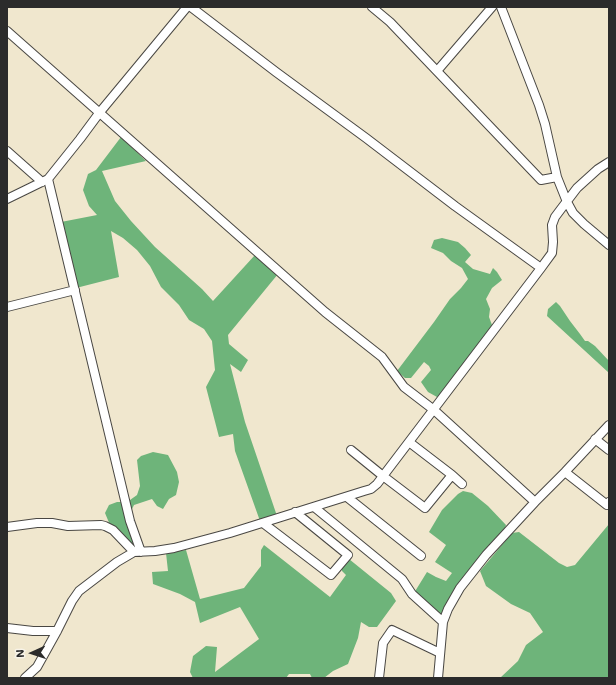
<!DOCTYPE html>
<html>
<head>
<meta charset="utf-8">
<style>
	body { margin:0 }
	#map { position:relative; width:616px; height:685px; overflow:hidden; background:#f0e7ce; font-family:Mali,sans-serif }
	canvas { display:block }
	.frame { position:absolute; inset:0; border:8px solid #2b2b2b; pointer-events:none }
	.north { position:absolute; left:12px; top:633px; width:40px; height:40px; -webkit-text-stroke:3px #f7f3e8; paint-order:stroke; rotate:267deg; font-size:11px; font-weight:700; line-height:16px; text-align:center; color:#2b2b2b }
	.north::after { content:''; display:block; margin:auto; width:14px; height:18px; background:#2b2b2b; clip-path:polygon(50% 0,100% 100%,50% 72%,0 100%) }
</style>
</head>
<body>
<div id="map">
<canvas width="616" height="685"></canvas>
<div class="frame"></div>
<div class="north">N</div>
</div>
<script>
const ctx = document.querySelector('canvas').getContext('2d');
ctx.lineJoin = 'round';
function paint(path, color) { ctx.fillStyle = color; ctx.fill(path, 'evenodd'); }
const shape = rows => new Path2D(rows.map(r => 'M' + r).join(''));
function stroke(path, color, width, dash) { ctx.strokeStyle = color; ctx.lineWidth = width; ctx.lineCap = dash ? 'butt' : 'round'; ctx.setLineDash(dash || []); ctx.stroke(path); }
paint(shape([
	[121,137,146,161,102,171,115,201,131,221,155,247,202,289,213,301,255,255,278,274,228,335,229,344,248,360,241,372,230,364,245,422,277,516,260,521,235,451,233,434,219,437,206,387,215,370,212,341,204,329,189,320,179,305,161,287,150,266,137,250,123,238,111,231,119,277,76,288,61,222,97,215,89,206,83,190,88,174,96,170],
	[442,238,458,242,465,248,471,255,465,262,473,269,490,274,493,268,497,272,502,280,492,288,486,299,490,309,489,317,492,325,448,386,437,397,428,392,421,382,431,370,429,366,424,362,411,378,405,378,397,371,434,322,450,299,461,288,468,279,462,268,451,261,443,253,431,248,434,240],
	[556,302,560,306,570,321,580,334,585,341,588,341,595,346,609,361,609,373,547,316,548,309],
	[153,452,168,455,177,472,179,482,176,495,169,499,163,509,157,506,152,499,134,505,132,509,126,514,136,545,133,547,110,525,105,513,109,505,117,502,123,502,130,500,137,495,140,486,137,460,141,456],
	[463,491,472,493,488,506,506,525,504,531,471,567,457,585,451,595,442,616,414,593,427,572,436,577,446,581,452,573,435,562,446,545,429,532,442,510,458,494],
	[609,524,609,678,500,678,518,661,526,645,543,632,530,613,511,604,486,586,480,571,512,533,519,532,559,563,567,567,575,565],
	[264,545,330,597,346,575,342,571,341,567,349,559,391,593,396,601,377,627,369,627,361,622,358,638,348,664,333,671,324,678,312,678,310,674,289,674,286,678,193,678,190,672,193,656,206,646,217,647,215,672,259,639,240,607,200,623,195,602,180,594,153,584,152,572,168,571,166,553,186,550,200,599,244,588,261,566,261,550]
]), '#6eb47a');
const minor = shape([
	[191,7,276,72,366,138,455,206,541,268],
	[372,7,390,22,541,180,557,177],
	[501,7,539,105,545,124,557,177,567,202,573,213,584,224,609,245],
	[7,31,325,312,382,357,404,387,434,410,535,502],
	[437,71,492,7],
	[7,151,42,182],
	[48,179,130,521,141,552],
	[7,199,48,179,80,139,100,112,187,7],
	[7,307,75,290],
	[595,439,609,450],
	[351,450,383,476,425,508,452,475,409,442],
	[565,472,607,505,609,502],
	[452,475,462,484],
	[347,497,421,556],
	[314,507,402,579,412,594,443,622],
	[263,523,331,575,348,555,295,512],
	[7,527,37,523,52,523,68,526,101,525,105,526,113,530,134,552],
	[7,628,33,631,57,631],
	[25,678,37,667,57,631,72,601,79,591,117,562,134,552,155,551,174,548,230,533,364,491,371,489,377,484,541,268,552,253,553,242,552,225,555,217,561,209,577,188,598,169,609,162],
	[379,678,383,643,392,630,440,653],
	[438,678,443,622,448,609,460,588,486,555,535,502,565,472,609,425]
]);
stroke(minor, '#494743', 10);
stroke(minor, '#fff', 8);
</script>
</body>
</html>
